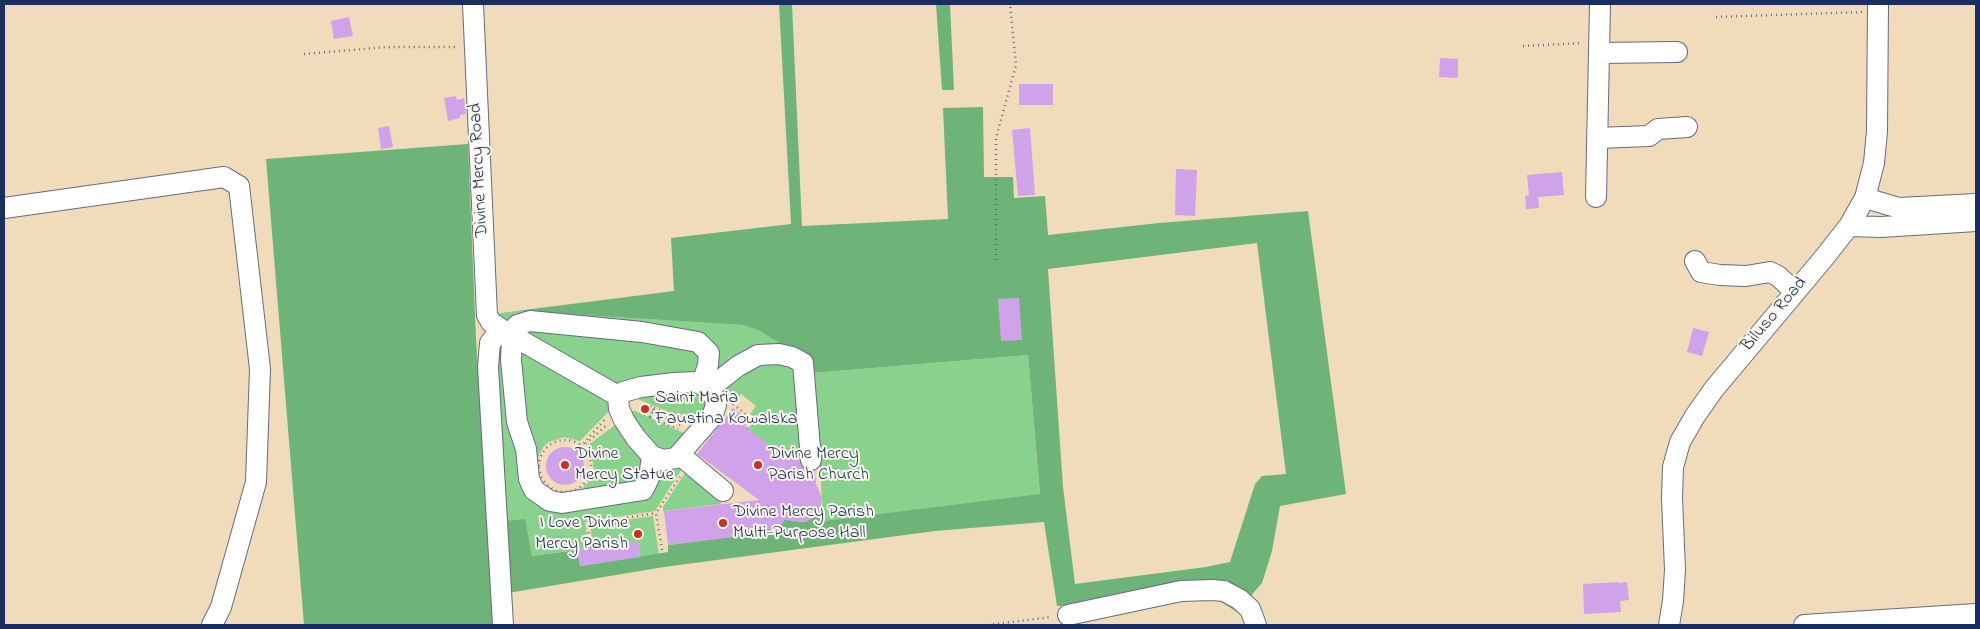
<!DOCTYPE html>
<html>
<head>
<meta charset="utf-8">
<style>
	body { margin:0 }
	#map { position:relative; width:1980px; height:629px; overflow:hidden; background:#f0dcbb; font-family:"Indie Flower",sans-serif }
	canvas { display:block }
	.frame { position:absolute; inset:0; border:5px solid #1b2f5e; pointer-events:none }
</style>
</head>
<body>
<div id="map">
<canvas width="1980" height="629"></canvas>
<div class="frame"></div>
</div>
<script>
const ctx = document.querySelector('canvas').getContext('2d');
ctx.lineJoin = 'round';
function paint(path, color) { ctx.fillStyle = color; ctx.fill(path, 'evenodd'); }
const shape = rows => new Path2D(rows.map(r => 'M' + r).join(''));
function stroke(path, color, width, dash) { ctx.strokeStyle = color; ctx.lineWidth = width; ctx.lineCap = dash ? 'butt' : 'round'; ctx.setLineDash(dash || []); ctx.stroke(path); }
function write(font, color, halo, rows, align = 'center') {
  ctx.font = font + ' "Indie Flower",sans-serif'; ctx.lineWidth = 4; ctx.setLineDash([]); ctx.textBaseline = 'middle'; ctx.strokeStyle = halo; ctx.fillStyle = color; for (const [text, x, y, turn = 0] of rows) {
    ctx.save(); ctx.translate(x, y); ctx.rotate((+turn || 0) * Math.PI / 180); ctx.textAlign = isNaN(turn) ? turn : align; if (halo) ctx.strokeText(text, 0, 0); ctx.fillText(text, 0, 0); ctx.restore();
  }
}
paint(shape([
	[516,311,743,325,760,331,792,351,712,382,616,383,495,318,501,313],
	[504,335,602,393,613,407,580,441,564,437,549,442,543,447,536,462,539,479,543,485,557,494,581,490,592,478,594,470,591,453,587,446,619,422,683,467,655,511,585,522,589,548,532,556,529,542,505,521,496,357],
	[1028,355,1040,495,823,521,820,462,813,373],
	[759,361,794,365,806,455,784,458,748,429,756,419,750,414,756,406,741,394,735,403,720,391],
	[699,390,709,407,695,423,638,399,642,396],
	[631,411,635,411,686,434,679,446,660,453,630,415],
	[687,470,720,497,721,504,663,511,663,507],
	[653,516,659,554,640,557,638,541,593,548,590,525]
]), '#88d28e');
paint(shape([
	[779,4,792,4,802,226,948,219,943,108,983,107,984,177,1013,177,1014,198,1045,196,1048,235,1159,223,1308,211,1346,494,1280,506,1272,551,1262,583,1237,612,1218,600,1185,597,1057,606,1044,522,935,531,664,567,508,593,505,521,525,519,532,556,577,550,580,566,668,552,668,545,748,535,748,532,778,528,786,518,792,521,805,522,817,515,821,507,823,521,1040,494,1028,355,813,373,792,351,760,331,743,325,516,311,674,291,671,238,791,224],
	[1257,243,1286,474,1262,476,1255,484,1230,562,1206,567,1075,584,1063,487,1048,269],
	[936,4,950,4,954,90,942,90],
	[468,144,476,339,496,625,304,625,266,159]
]), '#6eb479');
paint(shape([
	[349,17,353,36,334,39,331,21],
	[1440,58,1458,59,1458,78,1439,77],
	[1019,84,1053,84,1053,105,1019,105],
	[456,96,457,100,464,98,466,114,460,115,460,118,448,121,444,98],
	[389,126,393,147,381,149,378,128],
	[1030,128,1035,195,1018,196,1012,130],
	[1176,169,1197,170,1195,216,1175,215],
	[1562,172,1564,195,1538,197,1539,208,1526,209,1525,196,1529,195,1527,175],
	[1019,298,1022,340,1001,341,998,299],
	[1693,328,1709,332,1702,356,1687,352],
	[733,408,749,421,745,426,784,458,799,456,802,467,806,471,815,471,816,484,822,498,820,510,812,519,805,522,784,520,778,528,748,532,749,535,668,545,664,511,759,500,697,454],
	'546 466a19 19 0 1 1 38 0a19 19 0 1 1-38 0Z',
	[638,541,640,557,580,566,577,550],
	[1619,582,1619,583,1627,582,1629,600,1620,601,1621,612,1584,614,1583,584]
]), '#d0a2e9');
const minor = shape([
	[473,4,487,315,491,322,501,329,618,396],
	[1599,53,1677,52],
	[1597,138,1649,136,1658,129,1687,127],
	[1596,197,1600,4],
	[1865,198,1899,208,1976,204],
	[4,208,224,177,239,186,260,369,256,482,221,607,212,625],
	[1849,226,1881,227,1976,221],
	[1695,261,1701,272,1720,275,1746,276,1770,272,1778,276,1795,292],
	[501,329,490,343,488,367,503,625],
	[697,382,709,389,715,399,716,405,712,417,676,458,663,460,652,456,636,438,624,420,619,409,618,396,623,392,641,387,674,383,697,382],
	[709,389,738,366,758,355,779,354,792,357,803,363,811,460],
	[680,455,723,491],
	[652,456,649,478,643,490,562,503,550,501,534,490,529,479,526,449,517,422,511,360,512,335,517,325,530,321,642,332,698,342,709,353,708,365,702,384],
	[1068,615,1181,591,1212,590,1224,591,1239,599,1250,609,1256,625],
	[1669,625,1673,601,1675,570,1672,498,1673,467,1680,442,1695,416,1714,389,1823,259,1849,226,1865,198,1874,163,1877,131,1878,4],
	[1804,625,1976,614]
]);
stroke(minor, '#666c7f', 22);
stroke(shape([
	[1716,17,1862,12],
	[1523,46,1581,43],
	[304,54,387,47,458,47],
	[996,260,996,138,1016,65,1010,4],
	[646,404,654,408,652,412],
	[733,404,753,420,747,428],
	[654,408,685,421],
	[640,412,650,417,652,412],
	[652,412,683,426],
	[650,417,678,429],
	'539 466a26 26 0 1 1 52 0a26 26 0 1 1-52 0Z',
	[582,447,608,424],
	[577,451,605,419],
	[591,548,587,524,656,513],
	[662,550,656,513,680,477],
	[988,625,1051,617]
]), '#666c7f', 2.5, [1, 4]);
stroke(minor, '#fff', 20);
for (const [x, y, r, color] of [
	[645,409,5,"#c8321e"],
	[565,465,5,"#c8321e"],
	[758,465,5,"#c8321e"],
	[723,523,5,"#c8321e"],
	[638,534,5,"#c8321e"]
]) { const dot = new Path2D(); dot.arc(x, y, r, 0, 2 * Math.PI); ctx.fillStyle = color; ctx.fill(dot); stroke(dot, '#fbf7ec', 2); }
write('18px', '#1b2f5e', '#fbf7ec', [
	["Divine Mercy Road",480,170,-93],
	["Biluso Road",1775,315,-50]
]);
write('18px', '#1b2f5e', '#fbf7ec', [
	["Saint Maria",655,399],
	["Faustina Kowalska",655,420],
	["Divine",575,455],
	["Mercy Statue",575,476],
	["Divine Mercy",768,455],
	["Parish Church",768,476],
	["Divine Mercy Parish",733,513],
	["Multi-Purpose Hall",733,534],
	["I Love Divine",628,524,"right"],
	["Mercy Parish",628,545,"right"]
], 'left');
</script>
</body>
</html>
